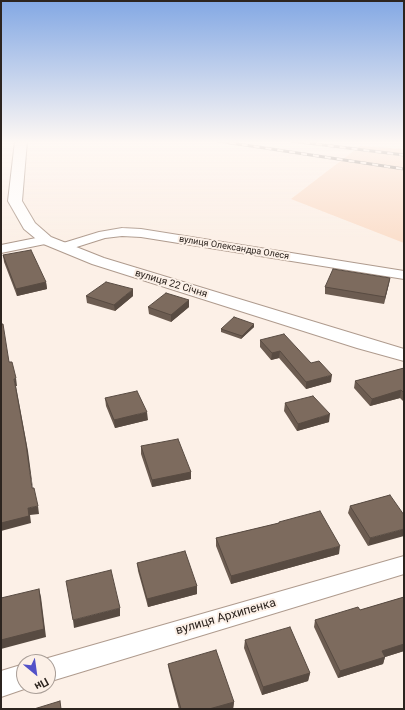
<!DOCTYPE html>
<html>
<head>
<meta charset="utf-8">
<style>
	body { margin:0 }
	#map { position:relative; width:405px; height:710px; overflow:hidden; background:#fcf0e7; font-family:Roboto,sans-serif }
	canvas { display:block }
	.frame { position:absolute; inset:0; border:2px solid #2c241f; pointer-events:none }
	.north { position:absolute; left:16px; top:654px; width:40px; height:40px; box-sizing:border-box; background:#fcf0e7; border:1px solid #a99e97; border-radius:50%; rotate:151deg; font-size:11px; font-weight:700; line-height:16px; text-align:center; color:#2c241f }
	.north::after { content:''; display:block; margin:auto; width:14px; height:18px; background:#5251c8; clip-path:polygon(50% 0,100% 100%,50% 72%,0 100%) }
</style>
</head>
<body>
<div id="map">
<canvas width="405" height="710"></canvas>
<div class="frame"></div>
<div class="north">Пн</div>
</div>
<script>
const ctx = document.querySelector('canvas').getContext('2d');
ctx.lineJoin = 'round';
function paint(path, color) { ctx.fillStyle = color; ctx.fill(path, 'evenodd'); }
const shape = rows => new Path2D(rows.map(r => 'M' + r).join(''));
function stroke(path, color, width, dash) { ctx.strokeStyle = color; ctx.lineWidth = width; ctx.lineCap = dash ? 'butt' : 'round'; ctx.setLineDash(dash || []); ctx.stroke(path); }
function write(font, color, halo, rows, align = 'center') {
  ctx.font = font + ' Roboto,sans-serif'; ctx.lineWidth = 4; ctx.setLineDash([]); ctx.textBaseline = 'middle'; ctx.strokeStyle = halo; ctx.fillStyle = color; for (const [text, x, y, turn = 0] of rows) {
    ctx.save(); ctx.translate(x, y); ctx.rotate((+turn || 0) * Math.PI / 180); ctx.textAlign = isNaN(turn) ? turn : align; if (halo) ctx.strokeText(text, 0, 0); ctx.fillText(text, 0, 0); ctx.restore();
  }
}
paint(shape([
	[360,146,404,149,404,243,291,199]
]), '#fbdfcc');
const minor = shape([
	[122,228,141,229,404,271,404,279,141,237,122,236,105,238,64,251,60,250,58,247,60,244,99,232,122,228],
	[46,236,50,237,52,240,50,243,1,253,1,245,46,236],
	[404,556,404,574,48,682,48,662,39,662,48,658,404,556],
	[24,664,24,686,33,686,1,697,1,671,24,664]
]);
const tertiary = shape([
	[15,141,27,141,22,201,35,223,51,237,104,258,404,349,404,361,357,348,92,264,41,243,24,229,8,201,15,141]
]);
stroke(minor, '#af9b8e', 2);
stroke(tertiary, '#af9b8e', 2);
paint(minor, '#fff');
paint(tertiary, '#fff');
const rail = shape([
	[218,141,404,169],
	[292,141,404,155]
]);
stroke(rail, '#847b74', 3);
stroke(rail, '#fcf0e7', 2, [6]);
paint(shape([
	[3,255,46,282,47,289,17,296,4,262],
	[390,278,384,304,325,294,325,287],
	[86,296,133,296,115,311,87,303],
	[189,300,189,307,171,322,149,314,148,307],
	[254,324,254,327,241,339,221,332,221,329],
	[260,340,311,363,331,382,306,389,279,358,271,360,260,347],
	[404,368,404,402,400,398,370,406,354,388,355,381],
	[105,398,148,420,115,428,106,406],
	[285,403,329,422,297,431,284,411],
	[141,446,191,472,191,479,152,487,141,454],
	[390,495,368,546,348,513,350,506],
	[279,522,339,554,231,584,216,546,216,538,279,523],
	[137,563,197,586,197,594,148,607,138,571],
	[404,597,404,651,385,657,383,664,338,678,314,627,315,620,360,610],
	[245,640,310,673,308,681,262,695,244,648],
	[168,664,234,702,233,709,179,709,169,671]
]), '#6c5c51');
paint(shape([
	[390,278,389,284,384,304,385,297],
	[46,282,47,289,17,296,16,289],
	[133,289,133,296,115,311,114,305],
	[189,300,189,307,171,322,171,315],
	[254,324,254,327,241,339,242,336],
	[280,351,279,358,271,360,272,353],
	[332,375,331,382,306,389,306,382],
	[16,378,17,386,16,386,28,451,34,496,14,379],
	[401,390,400,398,370,406,372,399],
	[147,412,148,420,115,428,114,420],
	[330,414,329,422,297,431,298,424],
	[191,472,191,479,152,487,152,480],
	[38,506,39,514,30,515,31,523,1,531,1,523,28,508],
	[404,529,404,536,368,546,370,538],
	[340,546,339,554,231,584,231,576],
	[197,586,197,594,148,607,147,599],
	[39,589,41,597,46,637,1,649,1,640],
	[120,608,120,616,74,628,73,620],
	[404,644,404,651,385,657,383,664,338,678,340,671,382,651],
	[310,673,308,681,262,695,263,687],
	[234,702,233,709,209,709]
]), '#584b42');
const building = shape([
	[31,250,46,282,16,289,3,255,31,250],
	[333,269,390,278,385,297,325,287,333,269],
	[106,282,133,289,114,305,86,296,106,282],
	[166,293,189,300,171,315,148,307,166,293],
	[234,317,254,324,242,336,221,329,234,317],
	[1,324,3,324,9,362,12,362,16,378,14,379,26,444,32,488,34,488,38,506,28,508,29,516,1,523,1,324],
	[284,334,311,363,319,361,332,375,306,382,280,351,272,353,260,340,284,334],
	[404,368,404,393,401,390,372,399,355,381,404,368],
	[137,391,147,412,114,420,105,398,137,391],
	[313,396,330,414,298,424,285,403,313,396],
	[178,439,191,472,152,480,141,446,178,439],
	[390,495,404,515,404,529,370,538,350,506,390,495],
	[320,511,340,546,231,576,216,538,279,523,279,522,320,511],
	[185,551,197,586,147,599,137,563,185,551],
	[111,570,120,608,73,620,66,581,111,570],
	[39,589,44,629,1,640,1,598,39,589],
	[404,597,404,644,382,651,385,657,340,671,315,620,358,607,360,610,404,597],
	[290,627,310,673,263,687,245,640,290,627],
	[216,650,234,702,209,709,181,709,168,664,216,650],
	[60,701,61,709,34,709,60,701]
]);
paint(building, '#7d6b5e');
stroke(building, '#584b42', 1);
const sky = ctx.createLinearGradient(0, 0, 0, 241);
sky.addColorStop(0, '#83a8e4');
sky.addColorStop(0.59, '#fef8f4');
sky.addColorStop(1, '#fef8f400');
ctx.fillStyle = sky;
ctx.fillRect(0, 0, 405, 241);
write('9px', '#2c241f', '#fcf0e7', [
	["вулиця Олександра Олеся",234,248,9]
]);
write('10px', '#2c241f', '#fcf0e7', [
	["вулиця 22 Січня",171,284,17]
]);
write('12px', '#2c241f', '#fcf0e7', [
	["вулиця Архипенка",226,617,-16]
]);
</script>
</body>
</html>
